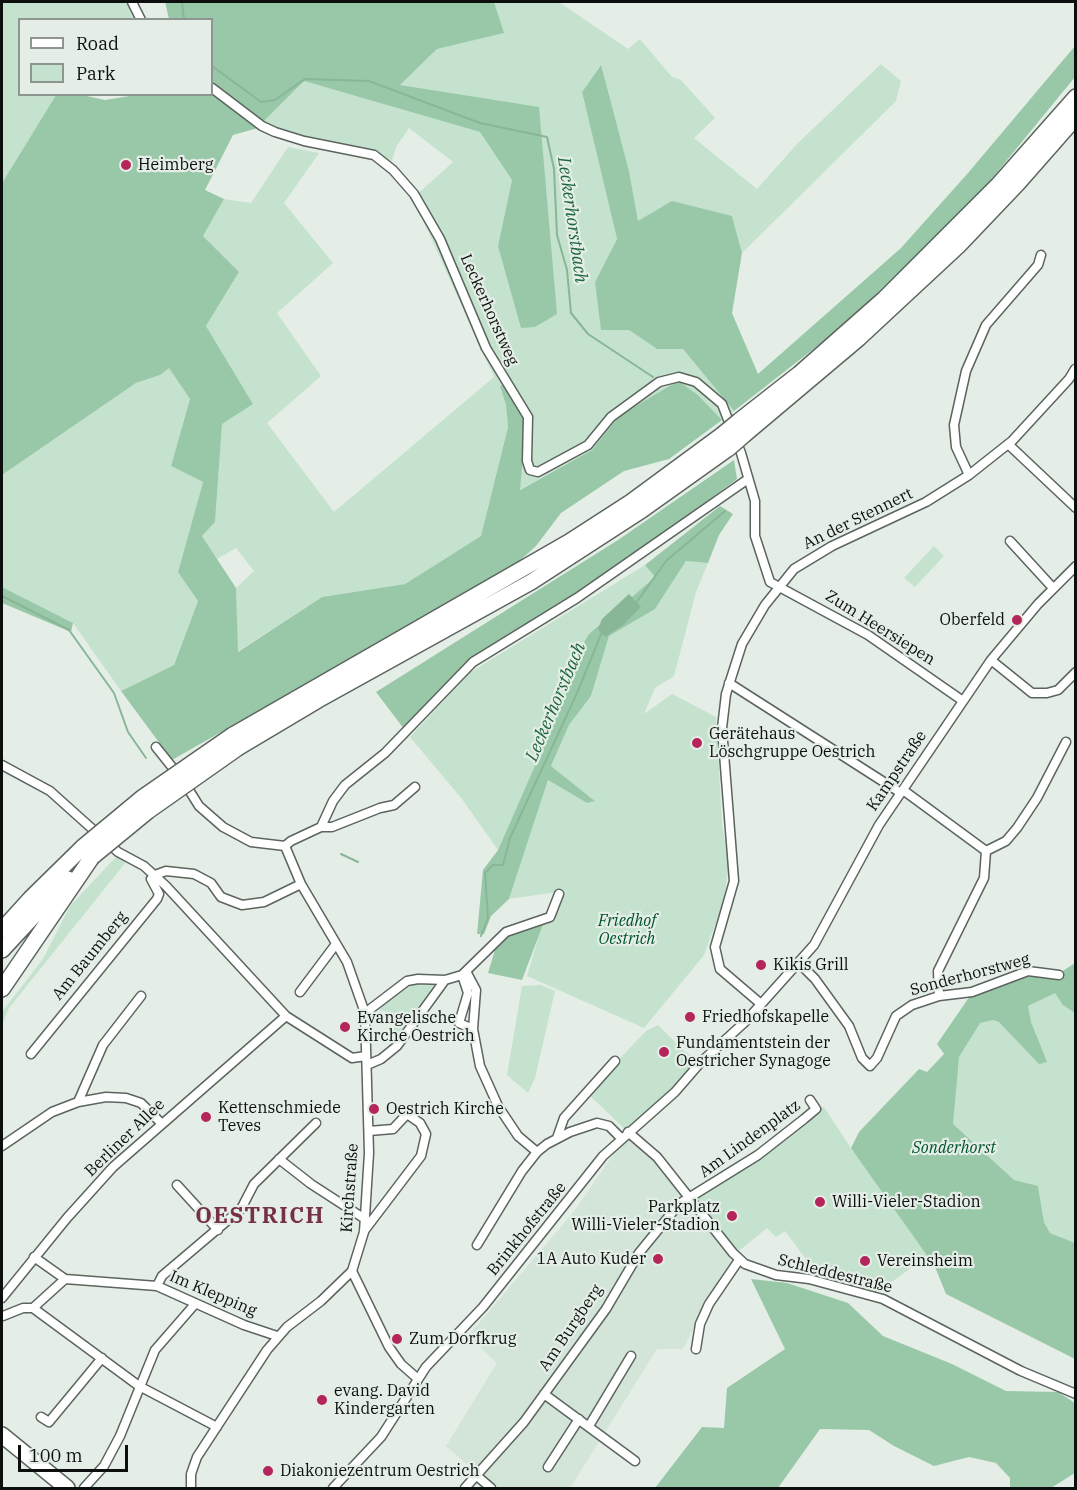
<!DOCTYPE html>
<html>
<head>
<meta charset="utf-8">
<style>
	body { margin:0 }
	#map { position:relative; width:1077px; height:1490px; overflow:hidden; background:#e4eee7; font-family:"IBM Plex Serif",serif }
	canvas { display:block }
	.frame { position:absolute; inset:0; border:3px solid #0c0f0d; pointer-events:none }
	.legend { position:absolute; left:18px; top:18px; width:195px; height:78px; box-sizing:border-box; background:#e4eee7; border:2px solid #8e9590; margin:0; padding:8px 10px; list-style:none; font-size:18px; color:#0c0f0d }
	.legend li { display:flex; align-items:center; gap:12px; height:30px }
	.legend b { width:30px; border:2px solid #8e9590 }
	.scale { position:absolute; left:18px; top:1445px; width:110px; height:27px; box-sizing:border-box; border:3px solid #0c0f0d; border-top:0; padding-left:8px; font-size:18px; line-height:21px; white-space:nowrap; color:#0c0f0d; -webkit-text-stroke:4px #e4eee7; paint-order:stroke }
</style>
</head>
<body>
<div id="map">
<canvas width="1077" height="1490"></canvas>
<div class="frame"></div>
<ul class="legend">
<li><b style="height:8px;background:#fff"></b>Road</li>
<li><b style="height:16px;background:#c4e2cd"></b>Park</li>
</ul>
<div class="scale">100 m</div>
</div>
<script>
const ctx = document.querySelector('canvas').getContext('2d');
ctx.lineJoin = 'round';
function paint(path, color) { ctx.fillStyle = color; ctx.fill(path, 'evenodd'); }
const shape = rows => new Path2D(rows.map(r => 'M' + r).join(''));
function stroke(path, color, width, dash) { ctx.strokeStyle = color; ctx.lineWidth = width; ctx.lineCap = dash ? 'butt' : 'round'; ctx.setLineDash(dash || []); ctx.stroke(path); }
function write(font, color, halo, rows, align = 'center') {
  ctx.font = font + ' "IBM Plex Serif",serif'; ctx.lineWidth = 4.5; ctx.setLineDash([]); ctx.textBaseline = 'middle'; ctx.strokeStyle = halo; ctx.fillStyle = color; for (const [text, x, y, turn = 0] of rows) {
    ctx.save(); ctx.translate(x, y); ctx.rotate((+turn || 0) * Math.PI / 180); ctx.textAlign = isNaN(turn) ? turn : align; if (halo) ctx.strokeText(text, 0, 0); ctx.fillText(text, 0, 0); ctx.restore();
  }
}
paint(shape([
	[628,1133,656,1158,738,1259,706,1304,683,1349,657,1349,570,1488,494,1488,446,1446,497,1363,468,1336,575,1210]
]), '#d3e4d8');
paint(shape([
	[2,2,126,2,134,19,20,20,20,94,56,95,2,183],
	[494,2,559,2,628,49,640,39,672,77,681,80,715,118,694,138,757,189,797,144,881,64,901,81,896,101,742,253,732,216,638,221,629,171,600,66,582,92,617,239,595,282,629,330,657,349,683,349,734,411,722,420,698,395,619,416,592,450,519,490,526,424,500,386,506,405,508,427,481,536,405,584,322,597,237,652,236,588,254,571,236,548,217,559,202,536,215,522,222,423,253,404,206,326,239,272,203,236,224,199,251,203,288,147,319,153,284,203,333,263,277,313,321,376,267,423,334,512,494,377,413,198,453,162,409,128,396,147,392,161,356,146,296,135,263,122,304,81,480,132,512,180,498,246,539,108,400,85,437,49,503,33],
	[169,367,190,399,171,466,203,482,178,571,198,601,174,665,121,691,73,623,2,587,2,475,136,383,160,375],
	[934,546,944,556,915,587,904,578],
	[686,561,708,563,696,592,674,676,655,688,644,714,672,694,716,717,722,824,729,864,724,900,704,955,644,1028,527,976,542,925,564,891,509,899,548,780,587,803,594,800,551,766,569,725,591,696,609,636,655,609],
	[645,565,655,577,589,634,574,658,565,697,498,850,462,799,410,737,471,672],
	[117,856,126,862,9,1008,2,1025,2,1012,43,959,70,906],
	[1075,964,1075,1243,1050,1233,1044,1222,1038,1186,900,1217,927,1256,874,1295,810,1278,814,1270,785,1231,776,1237,767,1228,735,1254,691,1197,817,1109,824,1107,854,1153,946,1054,970,1002,1028,1006,1055,992],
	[410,983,435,984,394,1041,387,1042,398,1018,395,1015,378,1009],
	[541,985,555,991,535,1078,528,1093,507,1075,522,986],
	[658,1025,684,1051,700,1062,628,1132,587,1093,646,1031]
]), '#c4e2cd');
paint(shape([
	[165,2,494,2,504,33,437,49,400,85,539,107,557,314,535,327,521,328,498,246,512,180,480,132,304,81,263,122,212,83,212,20,169,19],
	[1075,46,1075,77,985,187,848,322,734,411,683,349,657,349,629,330,601,330,595,282,617,239,582,92,601,65,629,171,638,221,672,201,732,216,742,253,732,313,758,374,901,248,968,173],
	[212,91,258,128,233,135,205,190,224,199,203,236,239,272,206,326,253,404,222,424,215,522,202,536,236,588,238,652,322,597,405,584,481,536,508,427,506,405,500,386,504,384,517,403,526,423,520,490,592,450,619,416,678,381,698,395,722,420,669,459,624,471,561,513,536,546,516,564,172,760,121,691,174,665,198,601,178,572,203,482,171,466,190,399,169,368,160,375,136,383,2,475,2,183,56,95,82,95,105,100,136,95,212,94],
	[734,460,737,479,607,575,461,667,404,729,376,692,618,540],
	[720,506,733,514,719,535,708,563,686,561,655,609,609,636,591,696,569,725,551,766,595,801,587,803,548,780,509,899,491,916,484,934,477,934,483,870,498,850,565,697,574,658,589,634,655,577,645,565],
	[2,587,73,623,71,632,2,603],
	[544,922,522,980,488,973,495,950,508,933],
	[1075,963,1075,1013,1063,1005,1055,993,1028,1006,1031,1022,1047,1062,1039,1064,999,1022,993,1020,980,1023,959,1057,953,1124,1014,1180,1038,1186,1044,1222,1050,1233,1075,1243,1075,1359,946,1294,935,1267,851,1148,859,1132,919,1069,927,1072,944,1054,937,1044,972,993,1016,976,1058,974],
	[751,1279,787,1283,848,1303,883,1336,952,1364,1006,1391,1058,1392,1075,1403,1075,1473,1051,1488,1010,1488,1010,1478,996,1463,969,1457,934,1466,894,1446,869,1430,820,1429,778,1488,655,1488,702,1427,724,1428,727,1388,785,1349]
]), '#99c8a8');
paint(shape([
	[629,594,641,607,623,625,605,637,598,629,602,619]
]), '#88b697');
stroke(shape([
	[182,2,184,20],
	[212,66,261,102,275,100,305,79,369,81,480,123,547,137,554,169,557,235,567,270,571,313,588,334,653,377],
	[2,596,69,630,114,693,128,732,146,758],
	[636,603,666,561,725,511],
	[204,816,216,825],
	[341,854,358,862],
	[481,936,488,918,485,873,493,865,503,865,510,838,577,693,602,632]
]), '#88b697', 2);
const minor = shape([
	[132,2,141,20],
	[212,88,262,126,275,132,304,141,374,155,393,170,414,194,440,239,486,348,528,417,527,461,530,470,538,472,588,445,611,417,659,382,679,377,696,382,722,404,741,453,755,501,755,536,770,582,868,635,963,701],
	[1008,444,1076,508],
	[969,475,956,447,954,425,966,371,986,325,1038,265,1041,255],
	[1010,541,1053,588],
	[991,660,1032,693,1047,693,1058,690,1076,672],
	[729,683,901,793],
	[156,747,184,782,199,806,223,827,251,842,285,846],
	[2,765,50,791,118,852,144,866,166,886,286,1016,352,1058,366,1056],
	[903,790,986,851],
	[321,827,332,827,380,808,394,805,415,787],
	[285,846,291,841,321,827,333,801,345,785,385,753,473,662,577,598,748,479],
	[986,851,1006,841,1017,828,1037,798,1066,742],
	[155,875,166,871,194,874,211,883,221,897,242,905,264,902,301,884],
	[799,963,815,979,849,1026,862,1058,870,1066,877,1058,896,1016,912,1005,939,996,972,992,1028,971,1059,975],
	[467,973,476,990,473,1029,480,1066,498,1106,518,1136,537,1152],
	[462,975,468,993,459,1023,473,1029],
	[300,992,336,944],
	[939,996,938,971,984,878,986,851],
	[761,1004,720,969,715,947,734,881,722,728,726,694,742,644,765,605,794,569,832,546,926,502,969,475,1012,441,1069,379,1075,369],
	[365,1013,407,981,418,979,445,980,462,975,506,932,550,917,559,894],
	[31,1054,157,899,159,894,151,879,155,875],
	[367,1065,381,1059,397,1046,445,980],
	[78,1102,103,1045,141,996],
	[628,1132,657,1157,733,1253,745,1264,776,1275,809,1279,883,1299,1021,1371,1076,1394],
	[557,1138,564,1118,615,1061],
	[2,1146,52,1112,78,1102,106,1097,126,1098,141,1103,161,1123],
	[279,1159,311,1184,365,1219],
	[177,1185,218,1230],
	[364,1231,421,1156,426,1134,420,1123,407,1114,393,1129,369,1131],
	[477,1245,522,1171,537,1152,547,1144,570,1132,597,1123,609,1126,621,1138],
	[34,1257,65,1279,157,1286,244,1325,277,1336],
	[352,1271,389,1347,401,1364,418,1379],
	[157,1286,162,1276,241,1209,254,1184,316,1123],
	[2,1298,67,1218,113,1167,286,1016],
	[33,1308,65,1279],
	[3,1316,23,1308,33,1308,139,1386,217,1427],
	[696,1349,700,1324,709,1304,739,1260],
	[544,1394,635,1461],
	[41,1417,49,1422,102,1358],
	[589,1426,631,1356],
	[548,1467,579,1419],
	[477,1476,491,1488],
	[84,1488,104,1466,120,1436,155,1350,195,1304],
	[191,1488,191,1474,197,1457,267,1350,287,1327,321,1301,352,1271,364,1232,369,1153,365,1013,347,962,301,884,285,846],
	[333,1488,381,1437,426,1367,483,1307,603,1156,675,1092,701,1062,746,1021,814,945,879,825,991,660,1038,604,1076,566],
	[465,1488,524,1422,606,1309,639,1253,679,1204,758,1155,804,1119,816,1109,810,1100]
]);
const motorway = shape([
	[739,421,799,374,884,299,999,184,1076,97],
	[745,434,859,338,958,246,1018,183,1076,117],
	[233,735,569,542,631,502,722,435],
	[239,747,318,700,531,582,642,510,729,448],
	[2,930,31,898,83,847],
	[2,950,68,879],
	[2,989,92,857],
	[2,1435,67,1488]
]);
stroke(minor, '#5c645e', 11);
stroke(motorway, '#5c645e', 18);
stroke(minor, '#fff', 8);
stroke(motorway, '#fff', 15);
const motorwayBridge = shape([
	[722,435,739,421],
	[729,448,745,434],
	[83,847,142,798,233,735],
	[92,857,148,811,239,747]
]);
stroke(motorwayBridge, '#5c645e', 18, []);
stroke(motorwayBridge, '#fff', 15);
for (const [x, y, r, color] of [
	[126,165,6,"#b4265a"],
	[1017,620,6,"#b4265a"],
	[697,743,6,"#b4265a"],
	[761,965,6,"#b4265a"],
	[690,1017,6,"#b4265a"],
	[345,1027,6,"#b4265a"],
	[664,1052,6,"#b4265a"],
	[374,1109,6,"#b4265a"],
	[206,1117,6,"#b4265a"],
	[820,1202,6,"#b4265a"],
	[732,1216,6,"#b4265a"],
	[658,1259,6,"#b4265a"],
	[865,1261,6,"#b4265a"],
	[397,1339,6,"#b4265a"],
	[322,1400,6,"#b4265a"],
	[268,1471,6,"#b4265a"]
]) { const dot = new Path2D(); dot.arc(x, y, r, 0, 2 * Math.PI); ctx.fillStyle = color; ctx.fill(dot); stroke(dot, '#e4eee7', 2); }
write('16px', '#0c0f0d', '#e4eee7', [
	["Heimberg",138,165],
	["Oberfeld",1005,620,"right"],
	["Gerätehaus",709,734],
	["Löschgruppe Oestrich",709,752],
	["Kikis Grill",773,965],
	["Friedhofskapelle",702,1017],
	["Evangelische",357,1018],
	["Kirche Oestrich",357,1036],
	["Fundamentstein der",676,1043],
	["Oestricher Synagoge",676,1061],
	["Kettenschmiede",218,1108],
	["Teves",218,1126],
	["Oestrich Kirche",386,1109],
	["Willi-Vieler-Stadion",832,1202],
	["Parkplatz",720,1207,"right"],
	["Willi-Vieler-Stadion",720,1225,"right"],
	["1A Auto Kuder",646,1259,"right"],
	["Vereinsheim",877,1261],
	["Zum Dorfkrug",409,1339],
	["evang. David",334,1391],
	["Kindergarten",334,1409],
	["Diakoniezentrum Oestrich",280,1471]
], 'left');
write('16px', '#0c0f0d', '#e4eee7', [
	["Leckerhorstweg",489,310,66],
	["An der Stennert",858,519,-26],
	["Zum Heersiepen",880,628,32],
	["Kampstraße",897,771,-56],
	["Am Baumberg",90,956,-51],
	["Sonderhorstweg",970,975,-15],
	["Berliner Allee",125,1138,-44],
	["Am Lindenplatz",750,1139,-36],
	["Kirchstraße",350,1188,-86],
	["Brinkhofstraße",527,1229,-51],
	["Schleddestraße",835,1274,14],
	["Im Klepping",213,1294,23],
	["Am Burgberg",571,1328,-56]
]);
write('italic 16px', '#00522b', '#e4eee7', [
	["Friedhof",627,921],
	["Oestrich",627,939],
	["Sonderhorst",954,1148]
]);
write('italic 18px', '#1e663d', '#e4eee7', [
	["Leckerhorstbach",572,220,82],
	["Leckerhorstbach",556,702,-67]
]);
ctx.letterSpacing = '1.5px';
write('bold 22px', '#773145', '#e4eee7', [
	["OESTRICH",260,1217]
]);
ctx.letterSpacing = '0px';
</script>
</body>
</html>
